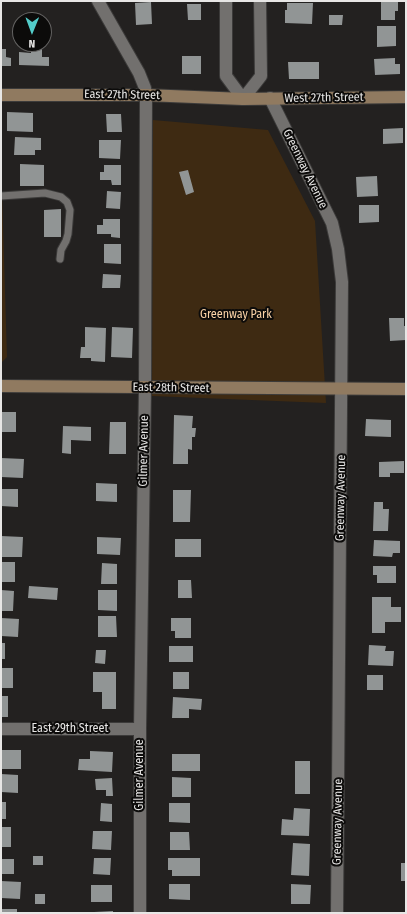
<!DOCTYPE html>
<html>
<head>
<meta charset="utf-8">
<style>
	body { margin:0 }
	#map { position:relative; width:407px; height:914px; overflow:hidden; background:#232120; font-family:"Fira Sans Condensed",sans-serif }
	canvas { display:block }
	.frame { position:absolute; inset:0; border:2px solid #e7e6e5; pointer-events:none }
	.north { position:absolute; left:12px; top:12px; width:40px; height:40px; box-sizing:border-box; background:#0c0b0a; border:1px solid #646362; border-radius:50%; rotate:181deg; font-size:11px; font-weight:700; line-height:16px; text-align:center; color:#e7e6e5 }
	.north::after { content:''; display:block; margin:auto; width:14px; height:18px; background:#53cdca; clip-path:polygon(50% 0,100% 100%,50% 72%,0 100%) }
</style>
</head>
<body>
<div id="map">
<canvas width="407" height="914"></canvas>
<div class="frame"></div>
<div class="north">N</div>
</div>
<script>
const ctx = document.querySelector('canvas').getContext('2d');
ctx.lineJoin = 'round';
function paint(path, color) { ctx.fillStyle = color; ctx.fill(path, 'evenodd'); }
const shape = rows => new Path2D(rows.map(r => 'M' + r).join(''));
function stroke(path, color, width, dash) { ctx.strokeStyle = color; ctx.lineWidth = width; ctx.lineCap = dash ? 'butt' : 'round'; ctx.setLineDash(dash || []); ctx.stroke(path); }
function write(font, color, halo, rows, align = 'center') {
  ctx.font = font + ' "Fira Sans Condensed",sans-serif'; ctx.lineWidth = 4; ctx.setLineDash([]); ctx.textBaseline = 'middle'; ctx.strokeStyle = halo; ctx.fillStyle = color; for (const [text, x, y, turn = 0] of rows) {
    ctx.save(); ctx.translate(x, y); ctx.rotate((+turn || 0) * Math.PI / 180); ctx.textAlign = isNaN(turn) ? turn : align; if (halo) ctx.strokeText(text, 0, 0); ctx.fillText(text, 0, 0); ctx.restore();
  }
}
paint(shape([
	[153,120,268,130,315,221,326,403,152,396],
	[1,190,2,193,7,357,1,363]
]), '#3e2a12');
paint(shape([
	[151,2,152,24,136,25,135,3],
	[381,2,398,2,398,11,395,11,395,20,381,20],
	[287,3,313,3,312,24,285,23,285,10,287,10],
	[187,4,201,4,201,20,188,20],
	[329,15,343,15,342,25,329,25],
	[377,26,396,26,396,46,377,47],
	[31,48,42,49,42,57,49,57,49,66,19,65,19,52,31,53],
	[1,49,6,49,6,57,11,58,11,66,1,66],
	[182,56,201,56,201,74,182,74],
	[395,58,395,64,400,64,400,74,375,75,374,59],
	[288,62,319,62,319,79,289,79],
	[7,112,33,113,33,132,7,131],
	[106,114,121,114,122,132,107,132],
	[403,128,403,143,383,144,383,129],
	[15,137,41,138,41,150,35,150,35,155,14,155],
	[99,140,121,140,120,159,99,158],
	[20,164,44,165,44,186,20,186],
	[104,165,121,165,121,185,112,185,111,180,100,180,100,172,104,172],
	[188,170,194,192,186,195,179,172],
	[377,176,378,196,357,197,356,177],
	[107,191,121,192,120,209,106,208],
	[359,205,379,205,379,222,359,223],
	[61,209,61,237,44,237,44,210],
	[103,219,120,219,120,238,111,237,111,234,97,234,97,225,103,225],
	[104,244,121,244,121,264,104,263],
	[103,274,121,275,120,288,102,288],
	[389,318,404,318,404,326,406,326,406,340,390,341],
	[85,327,106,328,105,362,91,361,91,358,80,358,81,347,85,347],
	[112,327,133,328,132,358,111,357],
	[1,412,16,412,16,432,1,432],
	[174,415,193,416,192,428,196,428,195,437,192,437,192,450,188,449,188,464,173,464],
	[366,419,391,420,391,437,365,436],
	[110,422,126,422,126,454,109,454],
	[63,426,91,427,91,441,71,440,71,454,62,453],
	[1,458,24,459,23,478,1,477],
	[404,461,404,473,390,473,390,477,379,477,379,462],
	[96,483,117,484,117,502,96,501],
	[1,489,18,489,18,507,1,506],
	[173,490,191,490,190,522,173,522],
	[374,502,383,502,383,509,389,509,388,531,373,531],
	[1,536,23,537,22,557,1,557],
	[97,537,121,538,120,555,97,554],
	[175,539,201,539,201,557,175,557],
	[374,540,400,541,400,553,393,553,392,557,373,556],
	[1,562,15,562,15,582,1,582],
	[102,563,117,564,117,584,101,584],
	[373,566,396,566,396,583,377,583,377,575,373,575],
	[178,580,191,580,192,598,178,598],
	[29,586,58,588,57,600,28,598],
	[1,590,14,591,13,611,1,611],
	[98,590,117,590,117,611,98,610],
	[372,597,391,597,391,607,401,607,401,622,385,622,385,633,372,633],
	[98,616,116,616,117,637,98,637],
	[1,618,19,619,18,637,1,636],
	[171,618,191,618,191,638,175,638,175,631,171,631],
	[1,643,5,643,5,659,1,659],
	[369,645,386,646,385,651,394,651,393,666,368,665],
	[169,646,193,646,193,662,169,662],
	[96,650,106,650,105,664,95,663],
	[1,668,13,668,13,688,1,688],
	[93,672,116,672,116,709,102,709,102,692,93,692],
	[173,672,189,672,189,689,173,689],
	[367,675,383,675,383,690,367,690],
	[1,696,8,696,8,717,1,717],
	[173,697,202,699,201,710,189,709,189,718,172,718],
	[1,750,21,750,21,769,1,769],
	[90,751,113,752,112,772,78,770,79,759,90,759],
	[172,754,200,754,200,771,172,771],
	[295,761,310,761,310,794,295,794],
	[1,774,18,775,18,793,1,792],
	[172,777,191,778,191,797,172,797],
	[112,778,113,796,106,796,106,790,96,790,95,779],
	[1,802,6,802,6,819,1,819],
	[101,803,112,804,112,822,100,821],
	[169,803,190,803,190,823,169,822],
	[294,808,310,809,309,836,281,835,282,819,293,820],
	[1,827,11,827,11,847,1,847],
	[93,831,112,831,111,850,92,849],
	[170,832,189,832,190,850,170,850],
	[293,843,310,844,309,876,291,875],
	[33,856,43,856,43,865,33,865],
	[94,858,111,858,110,875,93,874],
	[168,858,200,858,200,876,172,876,172,870,168,870],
	[1,859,14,859,14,874,1,874],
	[401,863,406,863,406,881,401,881],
	[1,881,21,882,20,899,1,898],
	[169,884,190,884,190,900,169,899],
	[291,884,311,885,310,904,291,904],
	[91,885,112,885,112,902,91,902],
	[35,894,45,894,45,904,35,904],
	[1,909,17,909,17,913,1,913],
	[113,911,113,913,94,913,94,912]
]), '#919595');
const lane = shape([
	[1,196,45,193,61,197,67,202,70,210,68,234,66,241,61,250,60,259]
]);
const street = shape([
	[98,1,139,73,145,88,146,95,145,388,140,729,140,913],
	[226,1,226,76,243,99,261,76,260,1],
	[270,98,332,223,338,249,342,282,337,913],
	[1,729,140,729]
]);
const secondary = shape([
	[1,95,146,95,243,99,406,97],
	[1,386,406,389]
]);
stroke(lane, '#3c3b3a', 9);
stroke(street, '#3c3b3a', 14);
stroke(secondary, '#3c3b3a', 14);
stroke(lane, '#72706e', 7);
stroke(street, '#72706e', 12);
stroke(secondary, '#907a60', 12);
write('12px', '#e7e6e5', '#0c0b0a', [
	["East 27th Street",122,95,1],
	["West 27th Street",324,98,-1],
	["Greenway Avenue",305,169,64],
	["East 28th Street",171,388,1],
	["Gilmer Avenue",144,451,-89],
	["Greenway Avenue",341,498,-89],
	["East 29th Street",70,729],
	["Gilmer Avenue",140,775,-90],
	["Greenway Avenue",338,822,-89]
]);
write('12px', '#fad2a6', '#0c0b0a', [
	["Greenway Park",236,315]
]);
</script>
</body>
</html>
